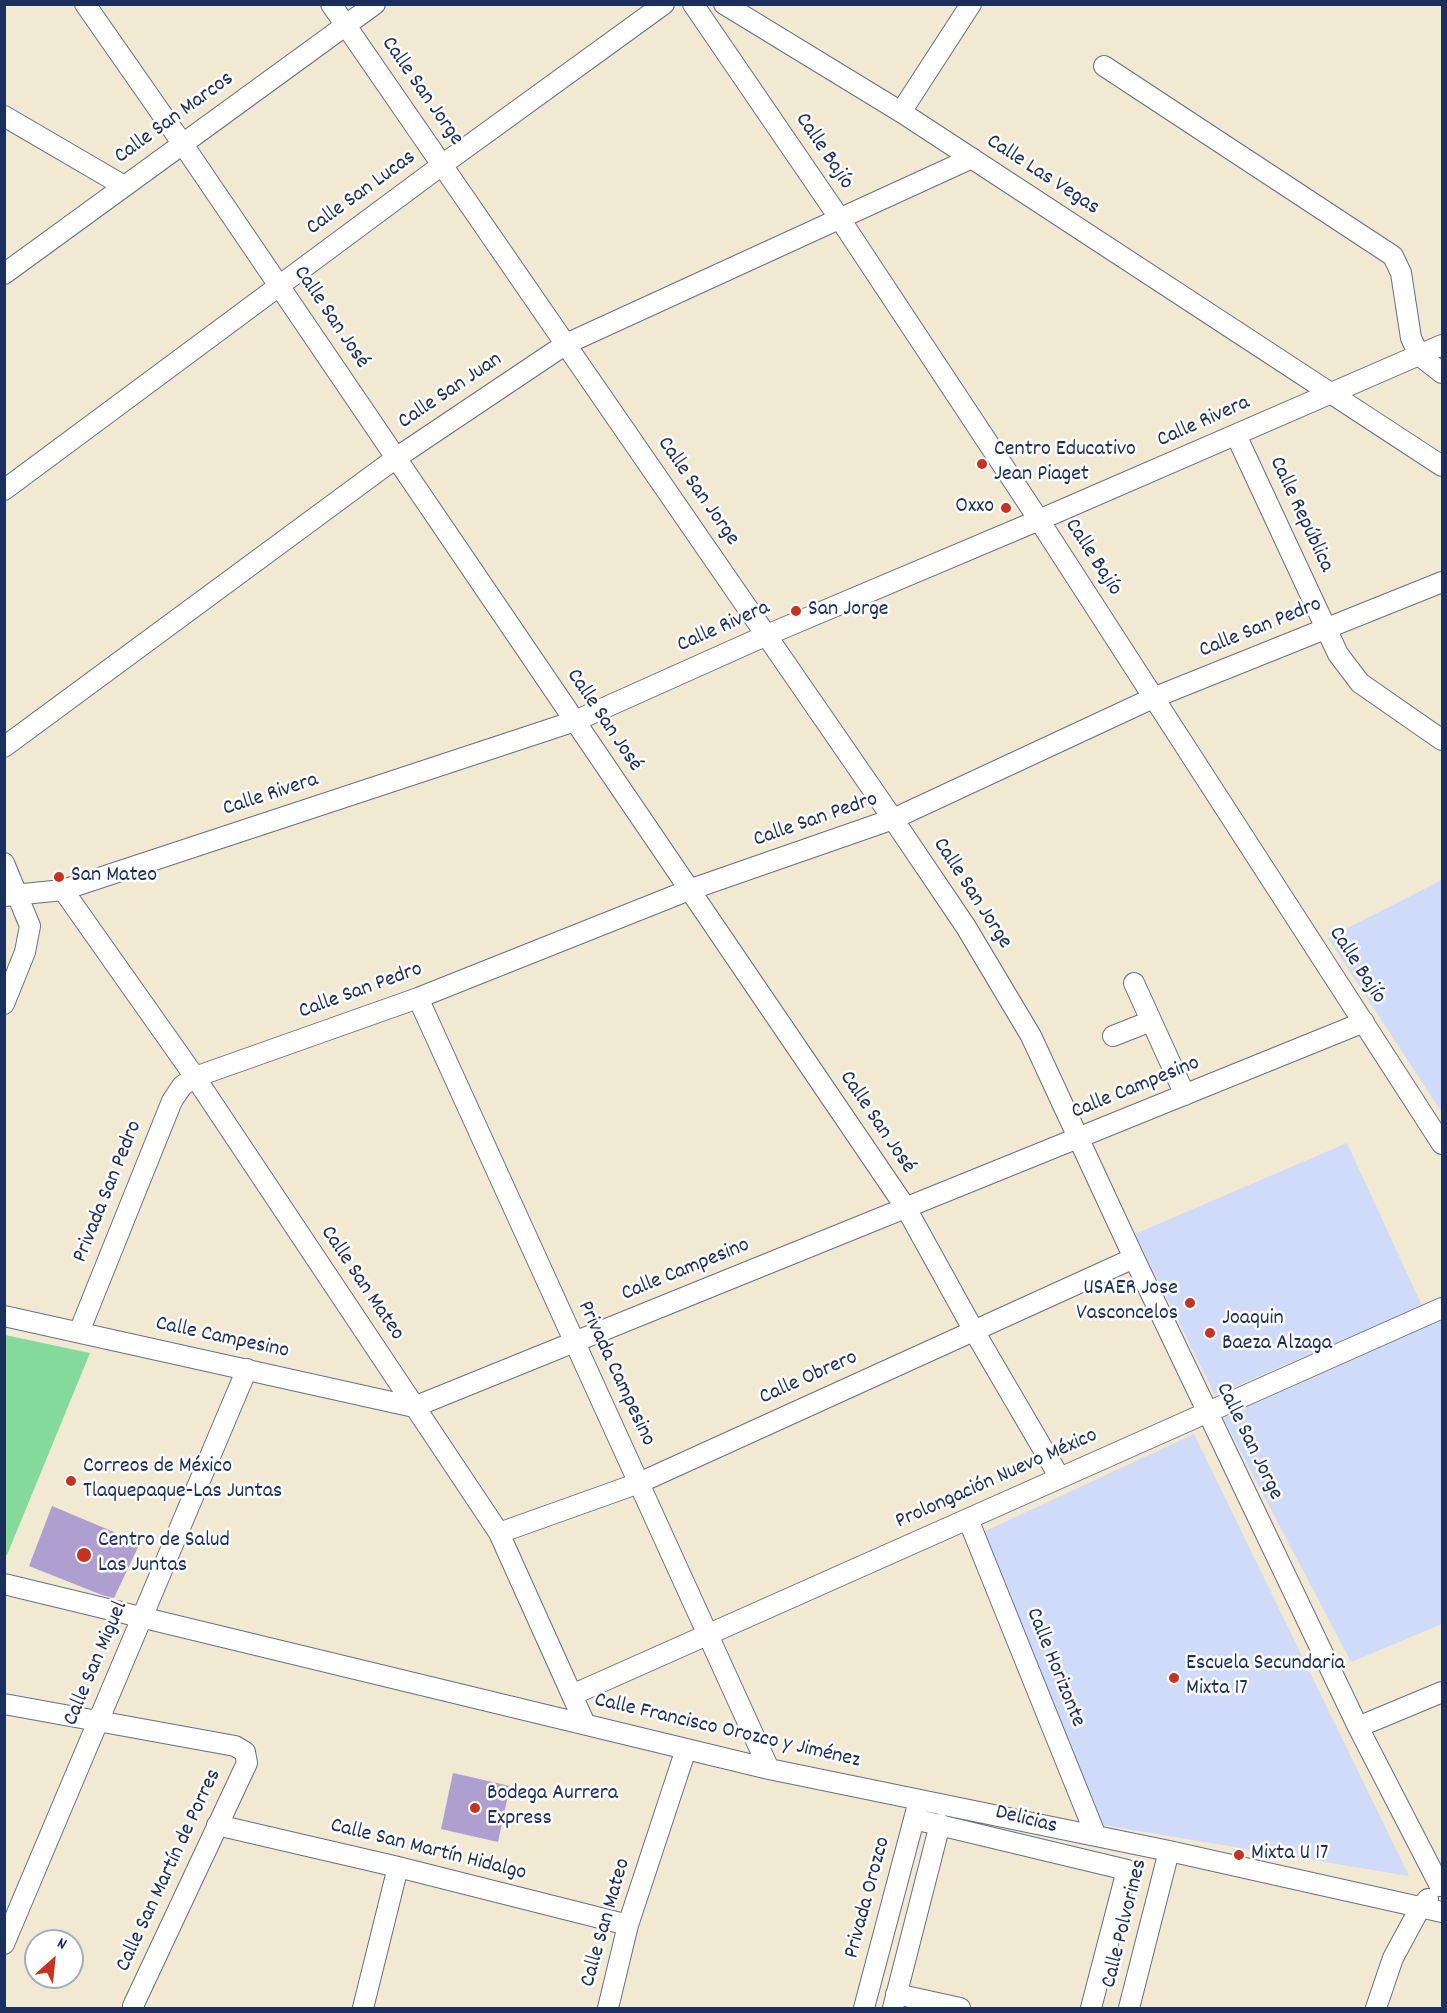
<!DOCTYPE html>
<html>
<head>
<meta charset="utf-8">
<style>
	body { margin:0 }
	#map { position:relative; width:1447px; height:2013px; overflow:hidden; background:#f1e9d1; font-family:Dekko,sans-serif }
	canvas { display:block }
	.frame { position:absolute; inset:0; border:6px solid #1b2f5e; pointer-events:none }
	.north { position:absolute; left:24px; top:1929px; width:60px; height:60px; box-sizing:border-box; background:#fff; border:2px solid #a4acbf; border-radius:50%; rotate:27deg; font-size:16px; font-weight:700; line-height:24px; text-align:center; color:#1b2f5e }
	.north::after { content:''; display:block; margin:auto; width:21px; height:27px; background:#c8321e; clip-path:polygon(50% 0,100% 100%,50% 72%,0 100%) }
</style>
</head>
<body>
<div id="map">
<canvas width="1447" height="2013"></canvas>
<div class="frame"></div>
<div class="north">N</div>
</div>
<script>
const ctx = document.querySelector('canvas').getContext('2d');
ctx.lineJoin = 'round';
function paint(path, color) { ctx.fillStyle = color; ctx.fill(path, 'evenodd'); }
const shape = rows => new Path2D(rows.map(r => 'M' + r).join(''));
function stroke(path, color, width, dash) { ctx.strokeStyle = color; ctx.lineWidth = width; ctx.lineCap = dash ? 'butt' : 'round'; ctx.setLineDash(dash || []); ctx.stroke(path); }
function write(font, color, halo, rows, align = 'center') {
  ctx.font = font + ' Dekko,sans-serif'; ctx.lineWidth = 5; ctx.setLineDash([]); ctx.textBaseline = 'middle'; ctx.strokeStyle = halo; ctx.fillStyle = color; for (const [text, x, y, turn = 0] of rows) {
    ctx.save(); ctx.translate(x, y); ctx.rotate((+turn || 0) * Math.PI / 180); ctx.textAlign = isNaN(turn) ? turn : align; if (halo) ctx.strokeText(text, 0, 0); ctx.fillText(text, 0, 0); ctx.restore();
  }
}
paint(shape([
	[1442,880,1442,1113,1328,938],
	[1347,1143,1422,1306,1215,1395,1135,1234],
	[1442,1320,1442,1624,1351,1662,1223,1418],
	[1194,1434,1409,1876,1091,1823,979,1534]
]), '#d0daf9');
paint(shape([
	[5,1335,90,1353,7,1555,4,1554]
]), '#84da9d');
paint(shape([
	[52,1506,140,1543,114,1598,102,1595,29,1566],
	[453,1773,510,1786,498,1842,441,1829]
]), '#af9ed0');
const minor = shape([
	[85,4,182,143,906,1208,974,1331,1060,1478],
	[331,4,893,819,966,927,1031,1036,1134,1258,1358,1727,1440,1886],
	[693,4,840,219,1039,520,1442,1144],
	[724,4,901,112,1442,466],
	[1104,66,1393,256,1401,273,1411,338,1419,355,1442,373],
	[901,112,971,4],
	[4,116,124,186],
	[4,274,375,4],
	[1236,435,1338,654,1360,683,1442,740],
	[4,490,442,165,664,4],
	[4,747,396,458,566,344,972,158],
	[4,863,30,926,25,952,4,1004],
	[63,890,195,1077,499,1533,585,1724],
	[4,896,63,890,575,721,767,635,1039,520,1442,345],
	[1134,983,1185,1095],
	[418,998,769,1769],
	[1113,1036,1151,1021],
	[4,1316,414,1407,1364,1022],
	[79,1332,172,1101,182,1086,195,1077,418,998,689,890,893,819,1153,698,1442,582],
	[968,1519,1096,1836],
	[499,1533,639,1483,1134,1258],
	[4,1584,769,1769,1169,1851,1442,1912],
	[572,1695,1442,1308],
	[4,1704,235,1746,245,1752,247,1763,133,2006,134,2008],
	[1358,1727,1442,1692],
	[914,1819,1127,1870,1091,2008],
	[217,1825,398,1867,628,1925],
	[4,1944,247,1369],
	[896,1994,960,2008],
	[363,2008,398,1867],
	[608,2008,628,1925,686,1749],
	[864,2008,917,1808],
	[893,2008,940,1824],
	[1129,2008,1169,1851],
	[1376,2008,1393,1958,1420,1908,1428,1899]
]);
stroke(minor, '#667086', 22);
stroke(minor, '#fff', 20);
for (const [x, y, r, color] of [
	[982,464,6,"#c8321e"],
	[1006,508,6,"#c8321e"],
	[796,611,6,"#c8321e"],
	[59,877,6,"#c8321e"],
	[1190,1303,6,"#c8321e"],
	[1210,1333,6,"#c8321e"],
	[71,1481,6,"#c8321e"],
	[84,1555,8,"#c8321e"],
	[1174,1678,6,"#c8321e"],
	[475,1808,6,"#c8321e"],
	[1239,1855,6,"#c8321e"]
]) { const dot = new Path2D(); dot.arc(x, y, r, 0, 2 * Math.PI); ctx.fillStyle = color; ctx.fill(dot); stroke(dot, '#fff', 2); }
write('22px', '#1b2f5e', '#fff', [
	["Calle San Jorge",421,92,55],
	["Calle San Marcos",175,119,-36],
	["Calle Bajío",823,152,56],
	["Calle Las Vegas",1042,176,33],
	["Calle San Lucas",362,194,-36],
	["Calle San José",330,318,56],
	["Calle San Juan",451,392,-34],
	["Calle Rivera",1204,423,-24],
	["Calle San Jorge",697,492,55],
	["Calle República",1300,515,65],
	["Calle Bajío",1092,558,57],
	["Calle Rivera",724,628,-24],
	["Calle San Pedro",1261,629,-22],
	["Calle San José",603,721,56],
	["Calle Rivera",271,796,-18],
	["Calle San Pedro",816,821,-19],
	["Calle San Jorge",971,894,57],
	["Calle Bajío",1356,966,57],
	["Calle San Pedro",361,992,-20],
	["Calle Campesino",1136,1089,-22],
	["Calle San José",876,1123,56],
	["Privada San Pedro",109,1192,-68],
	["Calle Campesino",686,1271,-22],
	["Calle San Mateo",361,1284,56],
	["Calle Campesino",222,1339,12],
	["Privada Campesino",615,1374,65],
	["Calle Obrero",809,1379,-24],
	["Calle San Jorge",1248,1442,64],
	["Prolongación Nuevo México",997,1480,-24],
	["Calle San Miguel",97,1664,-67],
	["Calle Horizonte",1054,1668,68],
	["Calle Francisco Orozco y Jiménez",727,1732,13],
	["Delicias",1026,1821,14],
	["Calle San Martín Hidalgo",428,1851,14],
	["Calle San Martín de Porres",170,1871,-65],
	["Privada Orozco",869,1898,-75],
	["Calle San Mateo",607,1923,-74],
	["Calle Polvorines",1126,1924,-76]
]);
write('22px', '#1b2f5e', '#fff', [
	["Centro Educativo",994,451],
	["Jean Piaget",994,476],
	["Oxxo",994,508,"right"],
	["San Jorge",808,611],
	["San Mateo",71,877],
	["USAER Jose",1178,1290,"right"],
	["Vasconcelos",1178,1315,"right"],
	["Joaquin",1222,1320],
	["Baeza Alzaga",1222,1345],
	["Correos de México",83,1468],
	["Tlaquepaque-Las Juntas",83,1493],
	["Centro de Salud",98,1542],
	["Las Juntas",98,1567],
	["Escuela Secundaria",1186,1665],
	["Mixta 17",1186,1690],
	["Bodega Aurrera",487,1795],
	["Express",487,1820],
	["Mixta U 17",1251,1855]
], 'left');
</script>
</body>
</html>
